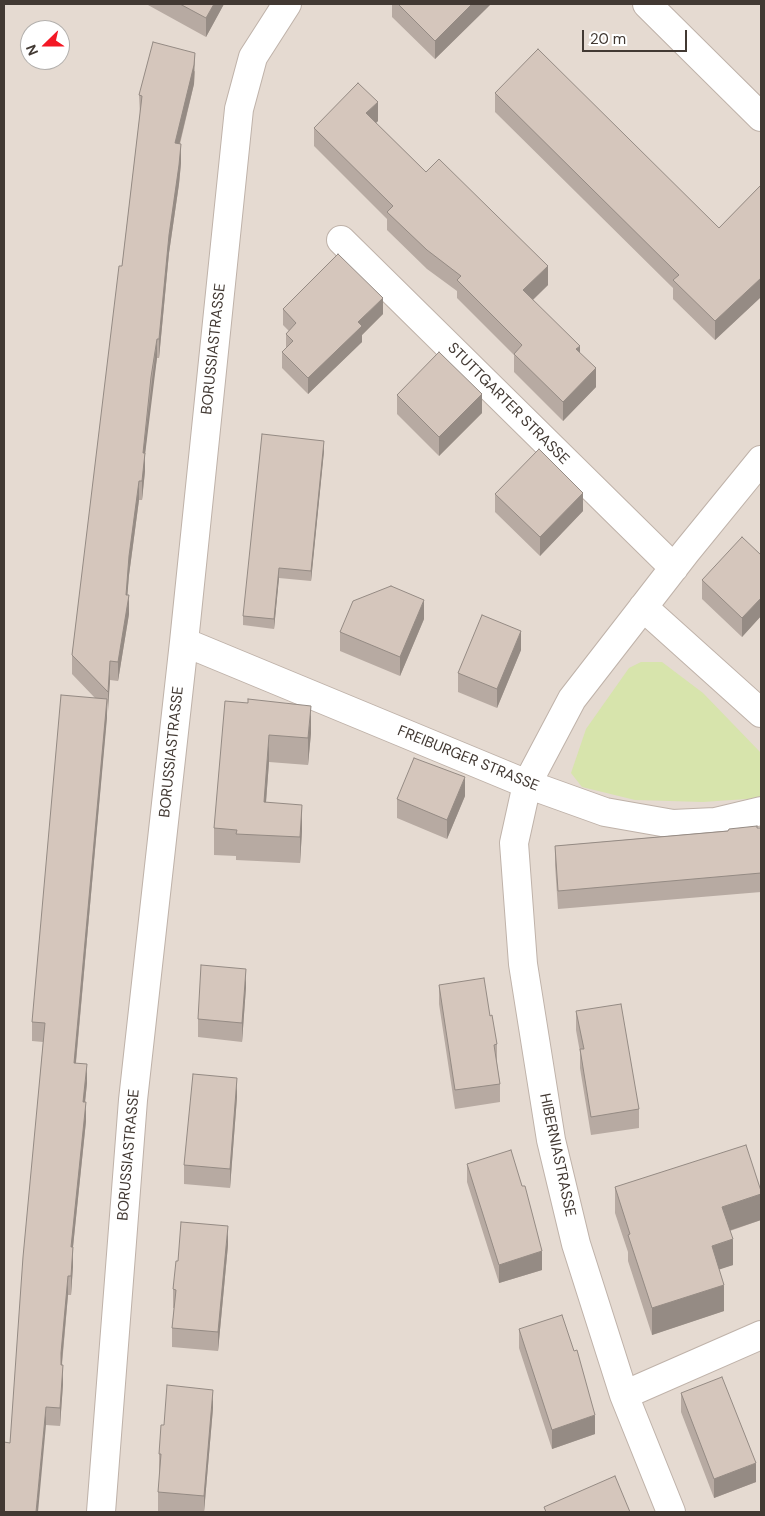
<!DOCTYPE html>
<html>
<head>
<meta charset="utf-8">
<style>
	body { margin:0 }
	#map { position:relative; width:765px; height:1516px; overflow:hidden; background:#f1eae3; font-family:"DM Sans",sans-serif }
	canvas { display:block }
	.frame { position:absolute; inset:0; border:5px solid #423933; pointer-events:none }
	.north { position:absolute; left:20px; top:20px; width:50px; height:50px; box-sizing:border-box; background:#fff; border:1px solid #b3b0ad; border-radius:50%; rotate:248deg; font-size:14px; font-weight:700; line-height:20px; text-align:center; color:#423933 }
	.north::after { content:''; display:block; margin:auto; width:18px; height:22px; background:#f31825; clip-path:polygon(50% 0,100% 100%,50% 72%,0 100%) }
	.scale { position:absolute; left:582px; top:30px; width:105px; height:22px; box-sizing:border-box; border:2px solid #423933; border-top:0; padding-left:6px; font-size:15px; line-height:18px; white-space:nowrap; color:#423933; -webkit-text-stroke:4px #fff; paint-order:stroke }
</style>
</head>
<body>
<div id="map">
<canvas width="765" height="1516"></canvas>
<div class="frame"></div>
<div class="north">N</div>
<div class="scale">20 m</div>
</div>
<script>
const ctx = document.querySelector('canvas').getContext('2d');
ctx.lineJoin = 'round';
function paint(path, color) { ctx.fillStyle = color; ctx.fill(path, 'evenodd'); }
const shape = rows => new Path2D(rows.map(r => 'M' + r).join(''));
function stroke(path, color, width, dash) { ctx.strokeStyle = color; ctx.lineWidth = width; ctx.lineCap = dash ? 'butt' : 'round'; ctx.setLineDash(dash || []); ctx.stroke(path); }
function write(font, color, halo, rows, align = 'center') {
  ctx.font = font + ' "DM Sans",sans-serif'; ctx.lineWidth = 4; ctx.setLineDash([]); ctx.textBaseline = 'middle'; ctx.strokeStyle = halo; ctx.fillStyle = color; for (const [text, x, y, turn = 0] of rows) {
    ctx.save(); ctx.translate(x, y); ctx.rotate((+turn || 0) * Math.PI / 180); ctx.textAlign = isNaN(turn) ? turn : align; if (halo) ctx.strokeText(text, 0, 0); ctx.fillText(text, 0, 0); ctx.restore();
  }
}
paint(shape([
	[4,4,761,4,761,1512,4,1512],
	[30,30,60,30,60,60,30,60]
]), '#e5dad1');
paint(shape([
	[641,662,662,662,703,693,761,753,761,798,703,802,635,800,582,787,571,773,586,729,629,668]
]), '#d7e4ac');
const minor = shape([
	[647,4,761,117],
	[341,240,674,568],
	[643,607,761,713],
	[184,642,527,784,605,812,673,824,715,822,761,811],
	[624,1395,761,1335],
	[101,1512,133,1100,184,642,239,109,253,57,287,4],
	[671,1512,624,1395,576,1244,551,1140,523,964,514,843,527,784,572,699,686,552,761,460]
]);
stroke(minor, '#bfb2a9', 30);
stroke(minor, '#fff', 28);
paint(shape([
	[148,4,224,4,206,37,148,5],
	[392,4,491,4,435,59,392,17],
	[195,71,194,84,180,144,181,163,179,184,169,253,159,358,157,358,151,396,145,453,145,471,142,500,139,500,129,575,127,595,129,614,118,681,110,680,76,1063,87,1083,85,1102,86,1121,73,1247,73,1266,72,1280,71,1295,68,1295,62,1365,63,1384,60,1426,46,1425,10,1443,43,1042,32,1041,32,1022,95,698,72,674,72,655,122,266,140,114,139,95],
	[495,93,719,228,761,185,761,297,715,340,673,299,673,288,495,112],
	[378,121,376,123,426,172,548,285,533,300,580,353,596,387,563,421,514,372,514,355,457,298,457,291,427,269,387,230,387,219,314,146,314,128],
	[283,309,383,314,362,335,362,342,308,394,282,368,282,352,286,349,286,334,289,331,283,325],
	[397,395,482,413,439,456,397,414],
	[324,451,311,581,279,578,274,629,243,625,243,616],
	[495,494,583,511,540,556,495,512],
	[761,555,761,616,742,637,702,599,702,580],
	[424,619,400,676,340,651,340,632],
	[521,650,497,708,458,692,458,673],
	[248,703,311,733,308,765,269,762,266,802,302,831,300,863,236,860,236,856,214,855,214,828],
	[465,796,447,839,397,818,397,799],
	[757,828,761,828,761,892,558,909,555,865,555,846],
	[439,985,490,1016,497,1044,497,1063,500,1084,500,1102,455,1109,439,1004],
	[246,987,242,1042,198,1037,198,1019],
	[576,1011,639,1109,639,1128,591,1135,580,1068,580,1052,576,1030],
	[237,1097,230,1188,184,1184,184,1165],
	[467,1164,522,1186,542,1270,499,1283,467,1182],
	[615,1187,761,1191,761,1220,730,1231,733,1265,719,1269,724,1311,652,1335,628,1261,628,1252,615,1213],
	[228,1245,218,1351,172,1347,172,1328,174,1308,173,1308,173,1289,178,1261],
	[519,1329,595,1434,552,1449,519,1348],
	[681,1393,756,1482,714,1498,681,1412],
	[213,1408,204,1512,177,1512,158,1511,158,1492,160,1473,159,1472,159,1454,164,1425]
]), '#b7aaa2');
paint(shape([
	[214,4,224,4,206,37,206,18],
	[472,4,491,4,435,59,435,41],
	[195,53,194,84,175,162,175,143],
	[378,102,378,121,366,132,366,113],
	[181,144,181,163,179,184,169,253,159,358,159,339,169,235],
	[548,266,548,285,523,309,523,290],
	[761,278,761,297,715,340,715,321],
	[383,298,383,314,362,335,362,342,308,394,308,378,358,322],
	[157,339,157,358,143,471,143,453],
	[580,346,580,364,576,349],
	[596,368,596,387,563,421,563,402],
	[482,394,482,413,439,456,439,437],
	[324,441,324,451,311,581,311,571],
	[145,453,145,471,142,500,142,481],
	[139,481,139,500,129,575,126,614,126,595,129,556],
	[583,493,583,511,540,556,540,537],
	[279,568,279,578,274,629,274,619],
	[129,595,129,614,118,681,118,662],
	[761,598,761,616,742,637,742,618],
	[424,600,424,619,400,676,400,657],
	[521,631,521,650,497,708,497,689],
	[110,661,110,680,108,711,108,692],
	[107,699,107,718,74,1082,74,1063],
	[311,706,311,733,308,765,308,738],
	[269,735,269,762,264,828,264,802],
	[465,777,465,796,447,839,447,820],
	[302,805,302,831,300,863,300,837],
	[246,969,246,987,242,1042,242,1023],
	[87,1064,87,1083,83,1121,83,1102],
	[237,1078,237,1097,230,1188,230,1169],
	[86,1102,86,1121,71,1266,71,1247],
	[761,1194,761,1220,722,1233,722,1207],
	[228,1226,228,1245,218,1351,218,1332],
	[733,1239,733,1265,712,1272,712,1246],
	[73,1247,73,1266,71,1295,71,1276],
	[542,1251,542,1270,499,1283,499,1265],
	[68,1276,68,1295,61,1372,61,1353],
	[724,1285,724,1311,652,1335,652,1308],
	[63,1365,63,1384,60,1426,60,1408],
	[213,1390,213,1408,204,1512,204,1496],
	[46,1407,46,1425,38,1512,36,1512],
	[595,1415,595,1434,552,1449,552,1430],
	[756,1463,756,1482,714,1498,714,1479]
]), '#958b84');
const building = shape([
	[180,4,214,4,206,18,180,4],
	[398,4,472,4,435,41,398,4],
	[153,42,195,53,194,65,175,143,181,144,179,165,169,235,159,339,157,339,151,377,143,453,145,453,142,481,139,481,129,556,126,595,129,595,118,662,110,661,108,692,72,655,119,266,122,266,142,96,139,95,153,42],
	[538,49,719,228,761,185,761,278,715,321,673,280,679,275,495,93,538,49],
	[358,83,378,102,366,113,426,172,439,159,548,266,523,290,580,346,576,349,596,368,563,402,514,354,522,345,457,280,461,276,427,250,387,212,393,206,314,128,358,83],
	[338,254,383,298,358,322,362,326,308,378,282,352,293,341,286,334,296,323,283,309,338,254],
	[439,352,482,394,439,437,397,395,439,352],
	[262,434,324,441,311,571,279,568,274,619,243,616,262,434],
	[539,449,583,493,540,537,495,494,539,449],
	[742,537,761,555,761,598,742,618,702,580,742,537],
	[391,586,424,600,400,657,340,632,353,601,391,586],
	[482,615,521,631,497,689,458,673,482,615],
	[61,695,107,699,74,1063,87,1064,83,1102,86,1102,71,1247,73,1247,72,1261,71,1276,68,1276,61,1353,61,1365,63,1365,60,1408,46,1407,36,1512,4,1512,4,1442,10,1443,23,1257,45,1023,32,1022,61,695],
	[248,699,311,706,308,738,269,735,264,802,302,805,300,837,236,834,237,830,214,828,225,701,248,703,248,699],
	[414,758,465,777,447,820,397,799,414,758],
	[757,826,757,828,761,828,761,873,558,891,555,846,728,831,729,829,757,826],
	[201,965,246,969,242,1023,198,1019,201,965],
	[484,978,490,1016,492,1015,497,1044,494,1045,500,1084,455,1090,439,985,484,978],
	[621,1004,639,1109,591,1117,580,1049,584,1049,576,1011,621,1004],
	[193,1074,237,1078,230,1169,184,1165,193,1074],
	[746,1145,761,1191,761,1194,722,1207,733,1239,712,1246,724,1285,652,1308,628,1235,630,1234,615,1187,746,1145],
	[511,1150,522,1186,525,1186,542,1251,499,1265,467,1164,511,1150],
	[181,1222,228,1226,218,1332,172,1328,176,1290,173,1289,176,1261,178,1261,181,1222],
	[562,1315,574,1351,577,1350,595,1415,552,1430,519,1329,562,1315],
	[722,1377,756,1463,714,1479,681,1393,722,1377],
	[167,1385,213,1390,204,1496,158,1492,161,1454,159,1454,161,1425,164,1425,167,1385],
	[615,1476,630,1512,546,1512,544,1507,615,1476]
]);
paint(building, '#d5c6bc');
stroke(building, '#958b84', 1);
write('15px', '#423933', '#fff', [
	["BORUSSIASTRASSE",214,349,-84],
	["STUTTGARTER STRASSE",508,404,45],
	["BORUSSIASTRASSE",172,752,-84],
	["FREIBURGER STRASSE",468,759,22],
	["BORUSSIASTRASSE",129,1155,-85],
	["HIBERNIASTRASSE",557,1155,78]
]);
</script>
</body>
</html>
